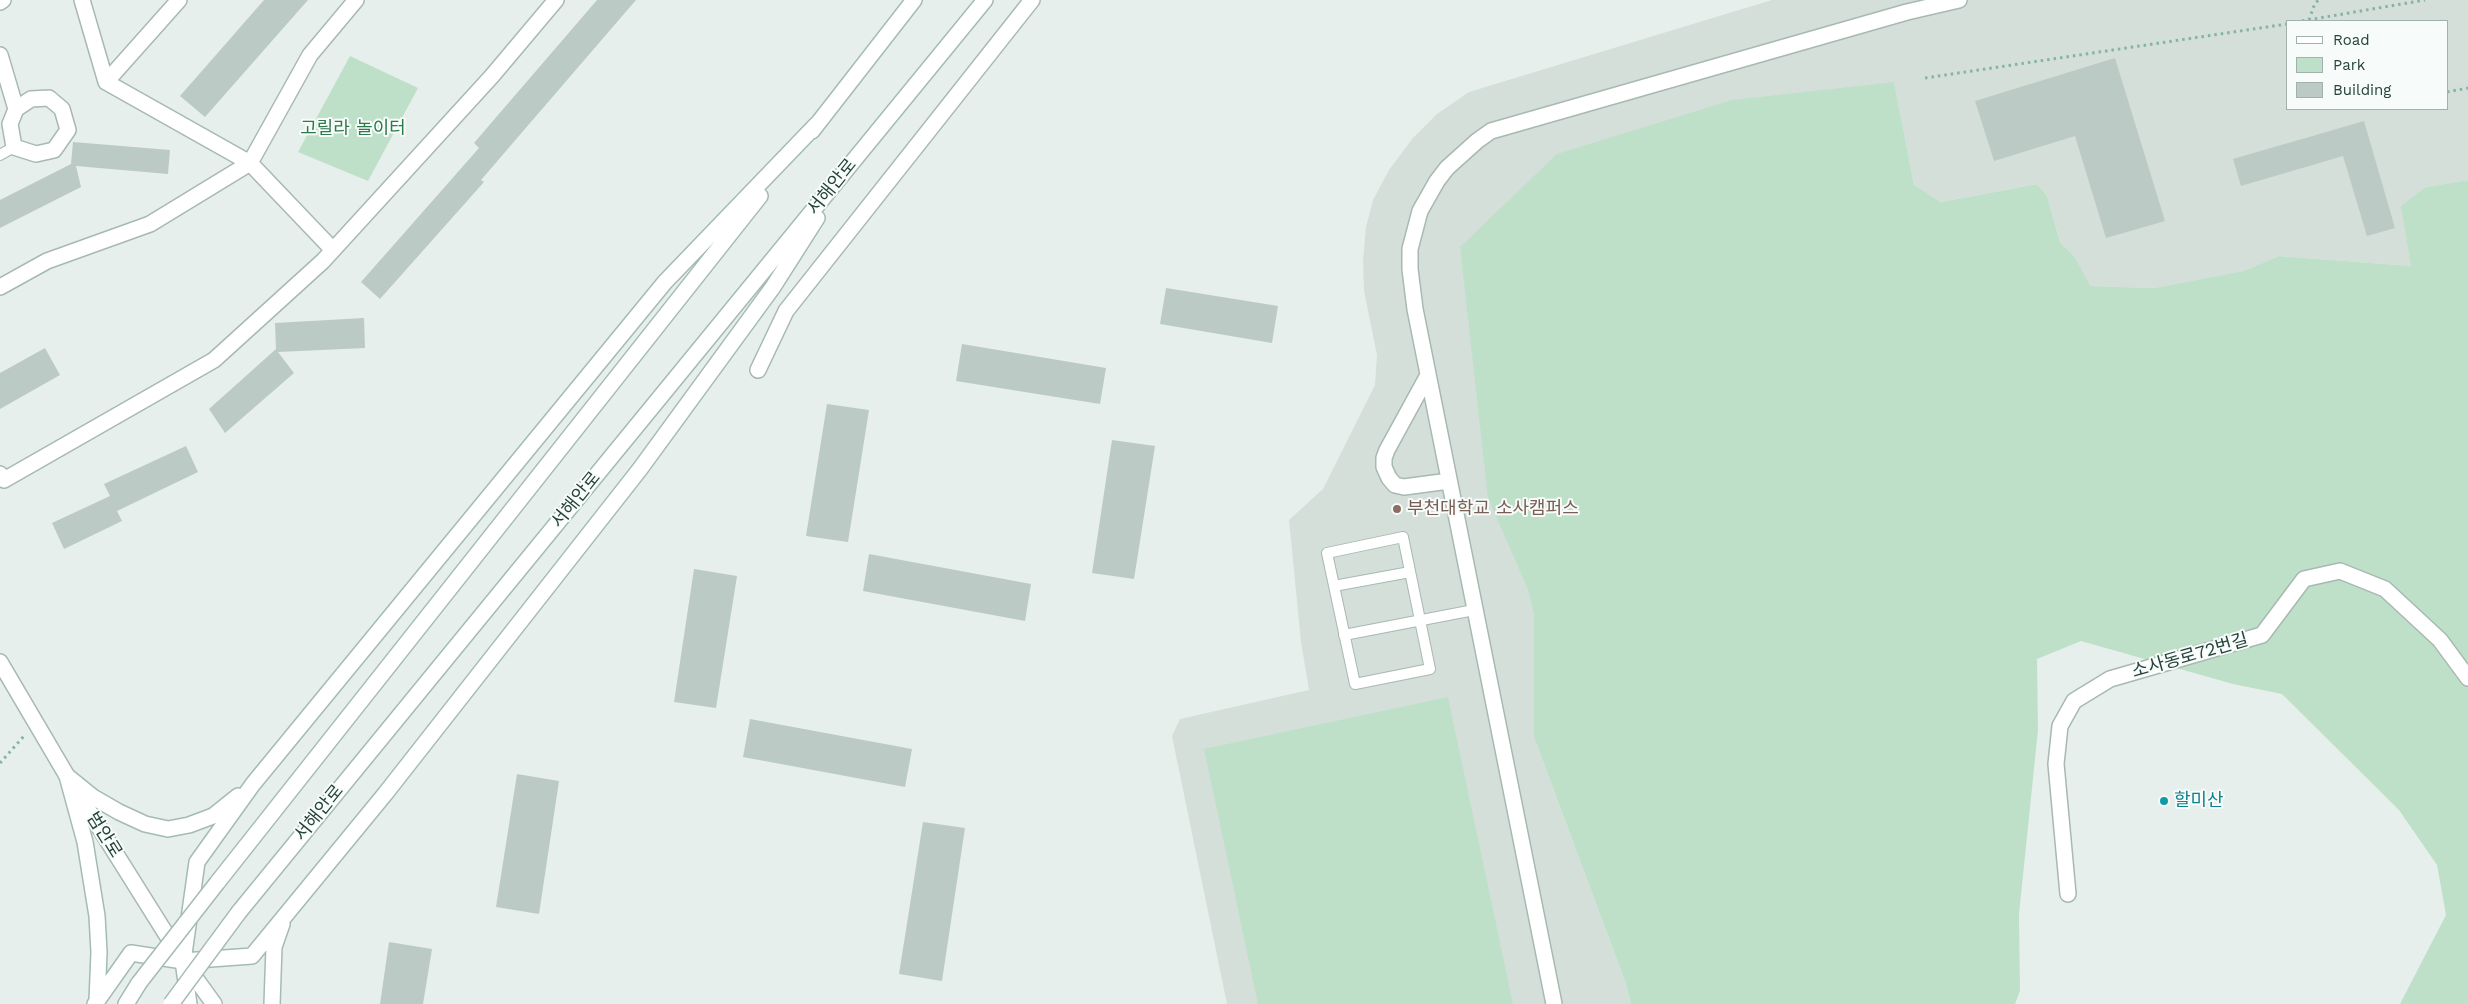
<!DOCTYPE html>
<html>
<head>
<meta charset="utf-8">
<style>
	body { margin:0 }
	#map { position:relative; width:2468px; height:1004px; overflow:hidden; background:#e6efeb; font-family:"Work Sans",sans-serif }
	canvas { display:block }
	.legend { position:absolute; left:2286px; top:20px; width:162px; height:90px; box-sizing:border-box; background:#f7fbf9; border:1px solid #a3b1ad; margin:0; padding:6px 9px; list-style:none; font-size:15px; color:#24423a }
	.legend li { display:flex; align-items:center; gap:10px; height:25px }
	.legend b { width:25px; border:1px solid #a3b1ad }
</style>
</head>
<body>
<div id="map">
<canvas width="2468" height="1004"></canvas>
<ul class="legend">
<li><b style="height:6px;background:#fff"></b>Road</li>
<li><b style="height:14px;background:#bfe0c8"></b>Park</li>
<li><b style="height:14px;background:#bbcac4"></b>Building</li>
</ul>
</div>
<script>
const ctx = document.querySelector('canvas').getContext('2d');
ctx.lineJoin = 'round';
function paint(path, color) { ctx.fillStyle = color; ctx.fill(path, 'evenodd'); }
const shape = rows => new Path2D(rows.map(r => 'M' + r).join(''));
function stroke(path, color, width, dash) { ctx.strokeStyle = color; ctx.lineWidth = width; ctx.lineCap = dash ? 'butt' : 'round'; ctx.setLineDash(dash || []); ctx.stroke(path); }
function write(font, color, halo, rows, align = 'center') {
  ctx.font = font + ' "Work Sans","Noto Sans KR",sans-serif'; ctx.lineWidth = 4; ctx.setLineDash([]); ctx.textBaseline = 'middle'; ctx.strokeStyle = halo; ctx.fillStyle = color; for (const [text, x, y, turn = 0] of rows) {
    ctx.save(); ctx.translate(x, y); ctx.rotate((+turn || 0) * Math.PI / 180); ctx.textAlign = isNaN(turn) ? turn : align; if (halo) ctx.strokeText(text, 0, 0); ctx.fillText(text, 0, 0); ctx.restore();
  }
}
paint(shape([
	[1772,0,2468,0,2468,180,2426,187,2411,266,2279,256,2243,271,2154,288,2089,286,2075,257,2060,242,2047,196,2037,184,1941,202,1914,185,1894,83,1527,587,1534,615,1534,737,1625,981,1631,1004,1227,1004,1172,736,1180,719,1309,690,1301,642,1289,520,1323,489,1375,385,1377,355,1364,291,1363,261,1366,227,1373,200,1389,170,1413,138,1437,114,1469,92],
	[2287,21,2447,21,2447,109,2287,109]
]), '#d4dfda');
paint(shape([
	[350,56,418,88,368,181,298,152],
	[1894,82,1914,185,1941,202,2037,184,2047,196,2060,242,2075,257,2090,286,2154,288,2243,271,2279,256,2411,266,2401,206,2426,187,2468,180,2468,1004,2400,1004,2446,915,2437,865,2399,810,2282,694,2233,684,2081,641,2037,659,2038,730,2019,914,2020,991,2015,1004,1631,1004,1625,981,1534,737,1534,615,1527,587,1488,498,1460,247,1557,154,1732,100],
	[1448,697,1513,1004,1258,1004,1204,749]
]), '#bfe0c8');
paint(shape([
	[264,0,308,0,205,117,180,96],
	[597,0,636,0,481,180,484,182,380,299,361,282,479,148,474,143],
	[2115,58,2165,221,2106,238,2075,136,1994,161,1975,101],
	[2364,121,2395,228,2367,236,2343,156,2241,186,2233,159],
	[73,142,170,150,168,174,76,166,81,187,0,228,0,200,71,164],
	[1166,288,1278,306,1272,343,1160,324],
	[364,318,365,348,278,352,294,373,225,433,209,409,276,349,275,323],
	[962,344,1106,368,1100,404,956,381],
	[45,348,60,375,0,409,0,373],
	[827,404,869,410,848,542,806,536],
	[1112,440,1155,446,1134,579,1092,573],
	[186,446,198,472,117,511,122,521,64,549,52,523,110,496,104,484],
	[869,554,1031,584,1025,621,863,591],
	[694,569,737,576,716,708,674,702],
	[750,719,912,749,905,787,743,757],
	[517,774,559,781,539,914,496,907],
	[923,822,965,828,942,981,899,974],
	[389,942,432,949,423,1004,380,1004]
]), '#bbcac4');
const service = shape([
	[0,155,14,147],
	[1403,537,1430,669,1355,684,1327,553,1403,537],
	[1334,586,1410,572],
	[1344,635,1474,610]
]);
const pedestrian = shape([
	[82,0,106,82,250,163,333,250],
	[0,2,3,0],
	[106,82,179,0],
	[0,287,47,261,150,224,250,163,310,55,356,0],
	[0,474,4,480,214,360,323,261,492,76,556,0]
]);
const minor = shape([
	[0,55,16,109],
	[49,98,62,109,68,130,54,150,36,154,14,147,10,124,16,109,31,99,49,98],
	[758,370,786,311,1032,0],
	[1428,375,1387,450,1384,458,1384,467,1389,478,1395,485,1404,487,1449,481],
	[2068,894,2056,764,2060,726,2074,701,2110,679,2262,635,2304,579,2340,571,2385,589,2440,640,2468,678],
	[1554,1004,1415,309,1410,269,1410,249,1420,211,1437,181,1447,168,1477,141,1491,131,1907,12,1959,0]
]);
const tertiary = shape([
	[0,662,67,776,183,961,214,1004]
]);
const secondary = shape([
	[812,131,914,0],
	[67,776,85,842,97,916,99,952,97,1001],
	[67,776,93,797,119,812,145,824,168,829,189,825,213,816,238,796],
	[217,883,760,196],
	[239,912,985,0],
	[95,1004,131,953,183,961,197,862,253,784,665,282,817,124],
	[126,1004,139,983],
	[189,1004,183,961,252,956,385,794,640,469,773,287,817,218],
	[272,1004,274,947,282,924]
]);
stroke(service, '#a8b8b2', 12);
stroke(pedestrian, '#a8b8b2', 18);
stroke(minor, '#a8b8b2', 18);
stroke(tertiary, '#a8b8b2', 18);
stroke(secondary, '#a4bbb3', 18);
stroke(shape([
	[2309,20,2315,3,2319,0],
	[2302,21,2425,0],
	[1925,78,2287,24],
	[2447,92,2468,88],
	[0,763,24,736]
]), '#86b3a5', 3, [2.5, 4]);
stroke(service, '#fff', 10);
stroke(pedestrian, '#fff', 15);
stroke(minor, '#fff', 15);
stroke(tertiary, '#fff', 15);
stroke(secondary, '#fff', 15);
const secondaryBridge = shape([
	[139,983,217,883],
	[171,1004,239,912]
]);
stroke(secondaryBridge, '#a4bbb3', 18, []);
stroke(secondaryBridge, '#fff', 15);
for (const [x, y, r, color] of [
	[1397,509,5,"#8d6e63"],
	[2164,801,5,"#0f9aa8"]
]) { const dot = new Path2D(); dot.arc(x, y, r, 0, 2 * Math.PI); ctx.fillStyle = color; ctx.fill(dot); stroke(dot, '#f7fbf9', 2); }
write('18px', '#2d7a4b', '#f7fbf9', [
	["고릴라 놀이터",353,129]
]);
write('18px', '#24423a', '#f7fbf9', [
	["서해안로",832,187,-51],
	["서해안로",576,500,-51],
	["소사동로72번길",2190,656,-16],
	["서해안로",319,813,-51],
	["범안로",104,835,58]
]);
write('18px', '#785e54', '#f7fbf9', [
	["부천대학교 소사캠퍼스",1407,509]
], 'left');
write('18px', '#0d838f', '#f7fbf9', [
	["할미산",2174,801]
], 'left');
</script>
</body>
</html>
